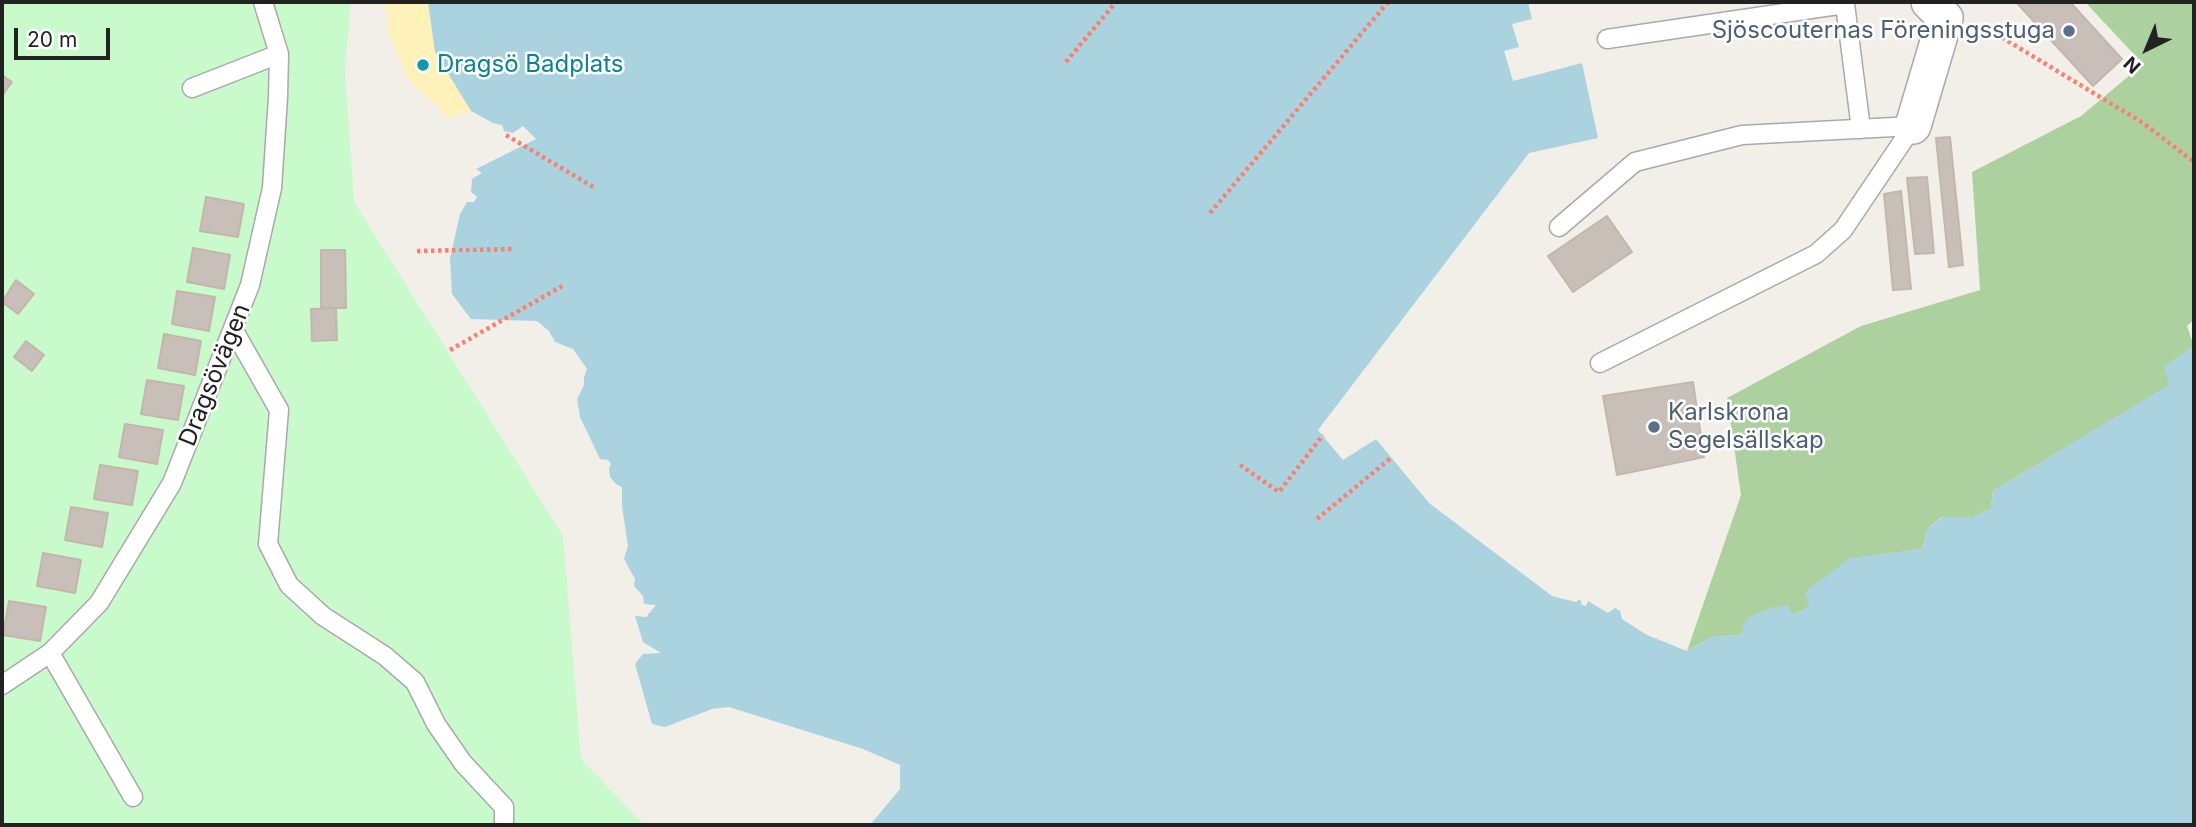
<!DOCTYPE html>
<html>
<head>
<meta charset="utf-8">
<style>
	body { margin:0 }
	#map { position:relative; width:2196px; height:827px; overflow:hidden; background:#f2efe9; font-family:Inter,sans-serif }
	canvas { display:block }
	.frame { position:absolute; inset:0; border:4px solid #222; pointer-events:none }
	.north { position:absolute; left:2112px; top:14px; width:70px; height:70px; -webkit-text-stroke:5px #fff; paint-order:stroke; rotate:223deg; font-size:19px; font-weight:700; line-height:28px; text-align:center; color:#222 }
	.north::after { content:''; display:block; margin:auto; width:24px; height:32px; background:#222; clip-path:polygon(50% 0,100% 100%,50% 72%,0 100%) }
	.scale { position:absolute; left:14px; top:28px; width:96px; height:32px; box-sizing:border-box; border:4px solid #222; border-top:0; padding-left:9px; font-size:21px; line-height:24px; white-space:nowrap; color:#222; -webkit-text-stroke:5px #fff; paint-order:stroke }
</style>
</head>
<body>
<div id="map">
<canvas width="2196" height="827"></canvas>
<div class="frame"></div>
<div class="north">N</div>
<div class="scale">20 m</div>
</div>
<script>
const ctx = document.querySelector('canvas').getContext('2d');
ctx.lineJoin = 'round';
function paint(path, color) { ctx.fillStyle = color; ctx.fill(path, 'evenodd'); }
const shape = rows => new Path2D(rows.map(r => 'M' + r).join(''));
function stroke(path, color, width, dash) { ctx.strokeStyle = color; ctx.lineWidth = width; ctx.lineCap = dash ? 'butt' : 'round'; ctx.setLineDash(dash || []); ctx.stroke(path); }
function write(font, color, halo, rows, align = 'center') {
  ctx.font = font + ' Inter,sans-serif'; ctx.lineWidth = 5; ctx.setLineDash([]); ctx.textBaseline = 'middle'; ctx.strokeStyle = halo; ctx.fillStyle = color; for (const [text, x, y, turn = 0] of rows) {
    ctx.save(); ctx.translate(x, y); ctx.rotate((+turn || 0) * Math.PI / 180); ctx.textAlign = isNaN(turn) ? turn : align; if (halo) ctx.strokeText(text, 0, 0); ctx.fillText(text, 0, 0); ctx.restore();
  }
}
paint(shape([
	[2085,2,2194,2,2194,320,2187,326,2194,346,2165,367,2170,385,1993,491,1991,508,1974,517,1942,517,1929,527,1922,549,1850,559,1805,609,1797,613,1790,613,1741,635,1712,637,1687,651,1741,495,1727,398,1861,326,1980,290,1972,172,2081,116,2143,64]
]), '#add19e');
paint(shape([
	[386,2,428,2,435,52,471,111,449,118,408,79,387,29]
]), '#fff1ba');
paint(shape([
	[2,2,351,2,345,69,354,202,563,536,581,759,644,825,2,825]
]), '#c8facc');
paint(shape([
	[428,2,1528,2,1532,19,1512,24,1519,47,1504,51,1513,81,1582,63,1598,138,1529,153,1318,430,1343,460,1376,439,1429,503,1552,596,1576,602,1580,599,1582,605,1586,606,1588,601,1608,613,1615,608,1620,611,1622,619,1647,635,1687,651,1712,637,1741,635,1746,619,1770,608,1789,605,1790,613,1797,613,1805,609,1809,603,1805,592,1850,558,1922,549,1929,527,1943,517,1973,517,1991,508,1993,491,2169,385,2164,367,2194,346,2194,825,870,825,900,789,900,765,863,749,729,707,712,709,665,727,652,724,635,664,643,654,661,653,643,642,635,616,646,617,656,605,644,604,643,596,634,586,635,579,624,559,628,546,622,506,622,487,616,484,610,477,609,468,611,464,608,460,600,459,580,417,577,399,584,385,584,377,587,369,573,349,555,342,549,331,537,321,471,319,452,294,450,258,460,214,467,202,474,202,477,197,471,192,472,179,482,173,476,169,536,139,523,126,513,133,504,131,502,125,493,123,471,111,435,52]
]), '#aad3df');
const building = shape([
	[2016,2,2070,2,2122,59,2093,86,2016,2],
	[2,75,12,82,2,96,2,75],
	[1950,137,1963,265,1949,267,1936,138,1950,137],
	[1927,177,1934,253,1915,254,1907,178,1927,177],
	[1901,191,1911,289,1893,290,1884,194,1901,191],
	[206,197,244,204,238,237,200,231,206,197],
	[1607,216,1632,252,1573,292,1548,256,1607,216],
	[193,248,230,255,224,289,187,282,193,248],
	[321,250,345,250,346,308,321,308,321,250],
	[16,280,34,294,18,314,2,302,16,280],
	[177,291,215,297,209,331,172,324,177,291],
	[336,308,337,340,312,341,311,309,336,308],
	[164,334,201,341,195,375,158,368,164,334],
	[26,341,44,355,32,371,14,357,26,341],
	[147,380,184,386,178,420,141,414,147,380],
	[1693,382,1704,457,1617,475,1603,396,1693,382],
	[125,424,163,430,157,464,119,457,125,424],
	[100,465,138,471,132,505,94,499,100,465],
	[71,507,108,513,102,547,65,540,71,507],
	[43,553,81,560,75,593,37,586,43,553],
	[9,601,46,607,40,641,3,635,9,601]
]);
paint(building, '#c7bfb8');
stroke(building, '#c4b6ab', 2);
const service = shape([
	[1607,39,1845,4,1861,129],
	[192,88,279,54],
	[1559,227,1635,162,1742,135,1913,126],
	[233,329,279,410,268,544,289,585,323,616,385,656,415,682,436,724,463,763,504,807,504,825],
	[1600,363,1816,254,1843,230,1913,126],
	[50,653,133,797],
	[2,685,50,653,99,603,172,483,250,285,272,188,278,97,279,54,263,2]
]);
const minor = shape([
	[1913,126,1945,18,1929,2]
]);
stroke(service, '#a9a9a9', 21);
stroke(minor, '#a9a9a9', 38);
stroke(shape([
	[1976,27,1993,32,2143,123,2194,162],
	[1066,62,1116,2],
	[506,135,595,188],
	[1210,213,1388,2],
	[417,251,512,249],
	[450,350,564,285],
	[1240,465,1279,492,1323,435],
	[1317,519,1392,457]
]), '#fa8072', 4.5, [3.5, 3.5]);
stroke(service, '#fff', 18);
stroke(minor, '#fff', 35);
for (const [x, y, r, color] of [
	[2069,31,7,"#5c6f8a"],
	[423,65,7,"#0f9aa8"],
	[1654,427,7,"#5c6f8a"]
]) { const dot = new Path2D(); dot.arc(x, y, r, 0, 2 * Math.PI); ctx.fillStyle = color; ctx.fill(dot); stroke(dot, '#fff', 2.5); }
write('24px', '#4e5e75', '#fff', [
	["Sjöscouternas Föreningsstuga",2055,31],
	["Karlskrona",1668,413,"left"],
	["Segelsällskap",1668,441,"left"]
], 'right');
write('24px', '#0d838f', '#fff', [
	["Dragsö Badplats",437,65]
], 'left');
write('24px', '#222', '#fff', [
	["Dragsövägen",215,375,-68]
]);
</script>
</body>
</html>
